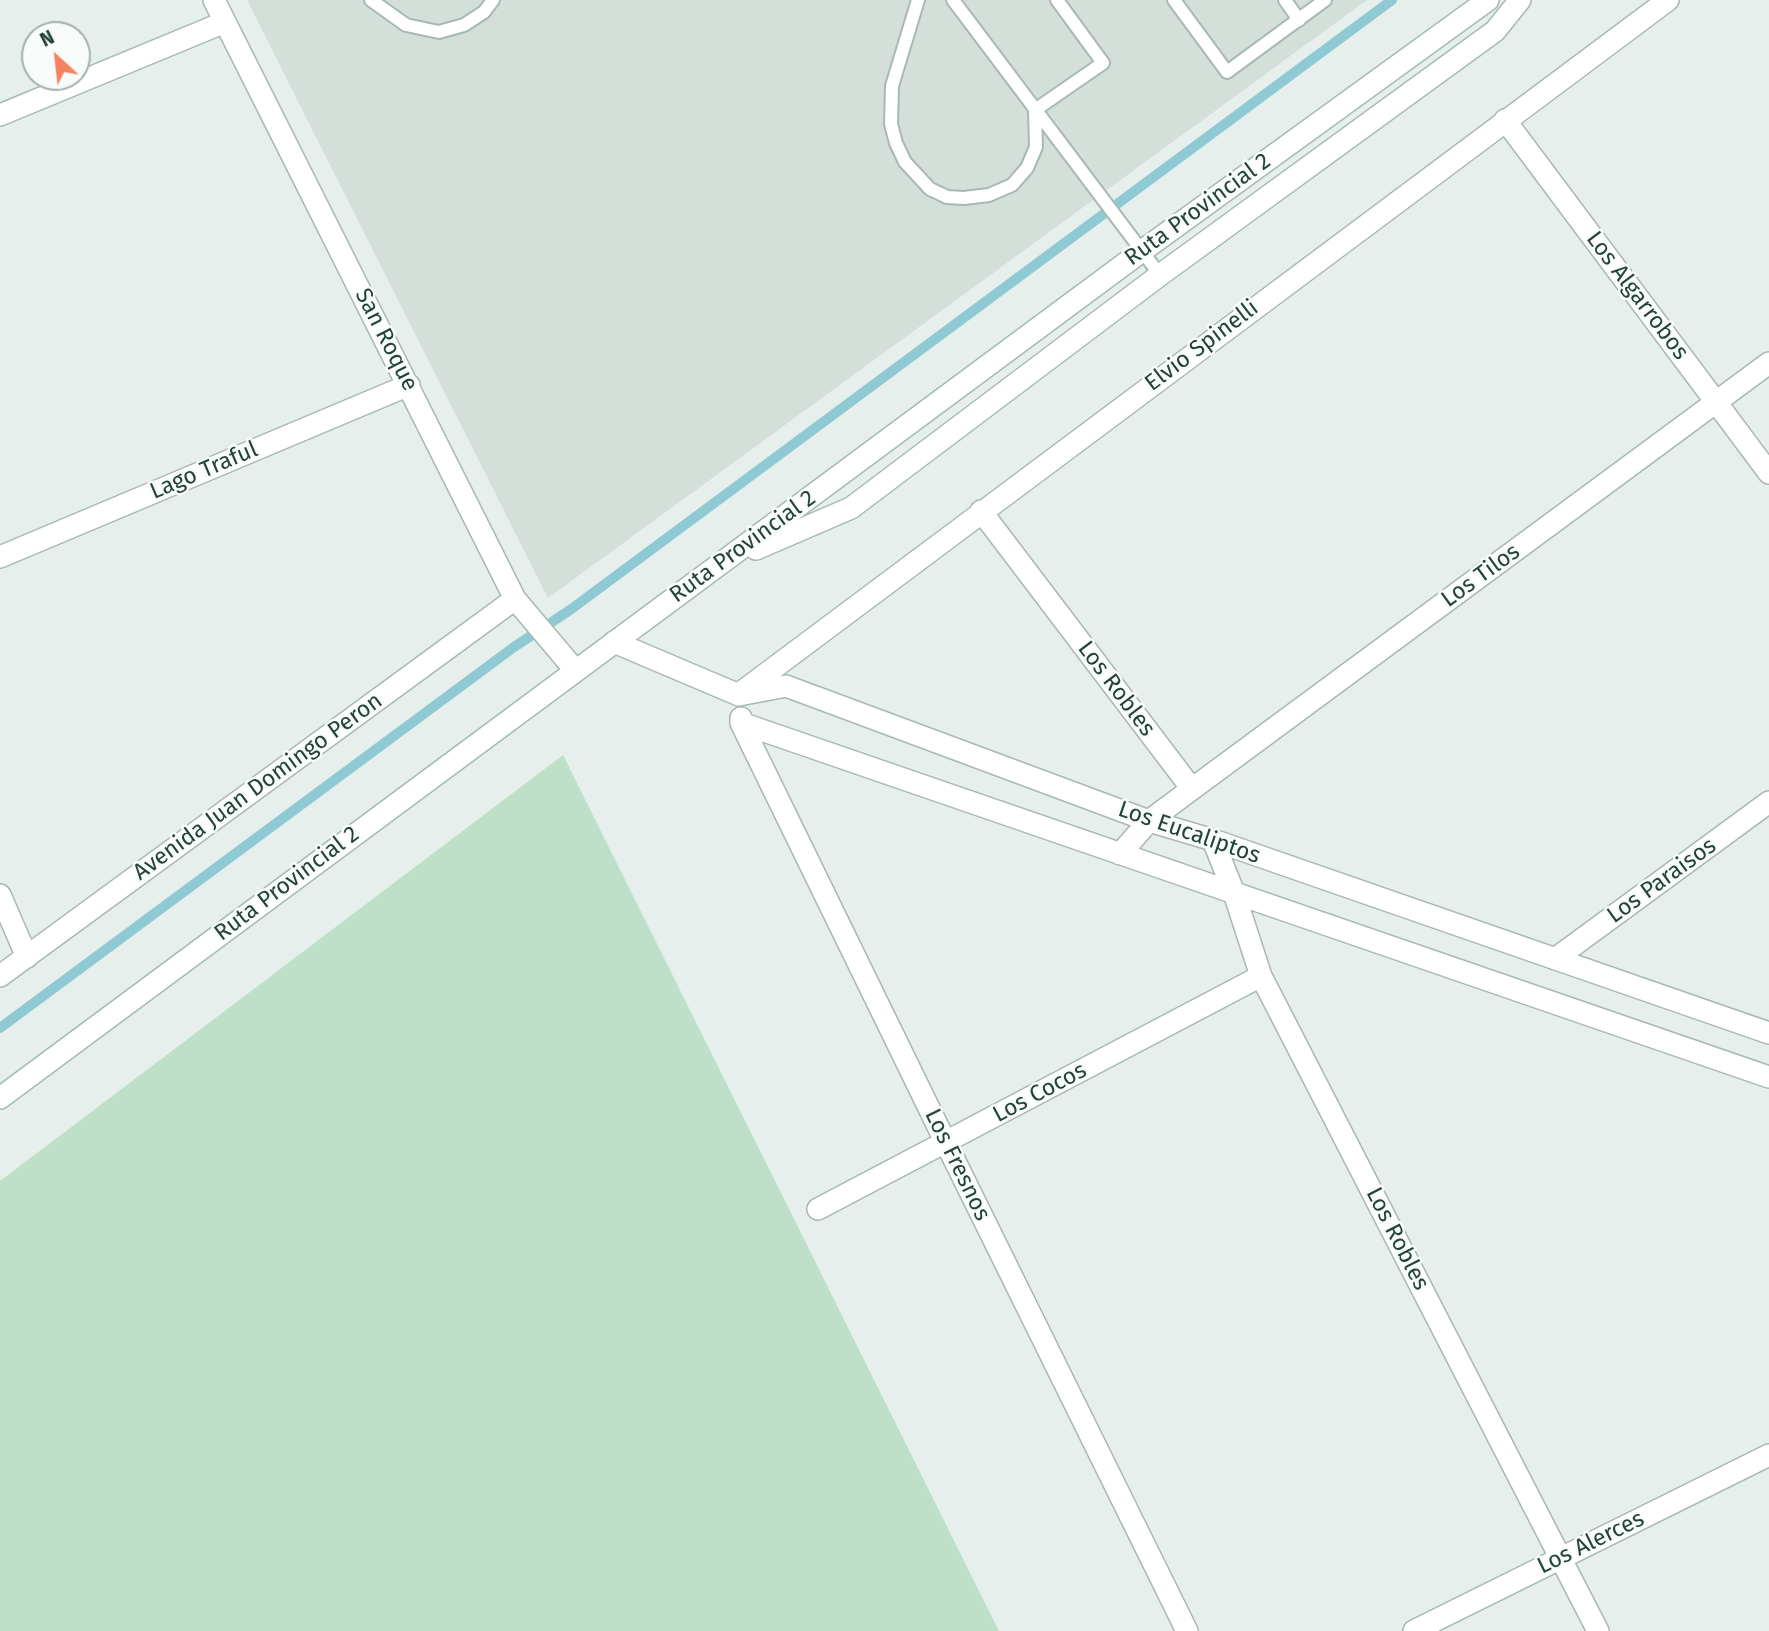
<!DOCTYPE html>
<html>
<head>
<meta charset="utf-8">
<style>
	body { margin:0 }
	#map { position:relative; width:1769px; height:1631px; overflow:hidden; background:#e6efeb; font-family:"Fira Sans",sans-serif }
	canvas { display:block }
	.north { position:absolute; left:21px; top:21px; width:70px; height:70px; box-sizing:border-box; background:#f7fbf9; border:2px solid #a3b1ad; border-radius:50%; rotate:333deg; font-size:19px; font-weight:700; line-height:28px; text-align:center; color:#24423a }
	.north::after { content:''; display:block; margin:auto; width:24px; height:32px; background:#f4845f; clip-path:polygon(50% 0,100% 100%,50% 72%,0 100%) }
</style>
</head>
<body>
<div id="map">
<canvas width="1769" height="1631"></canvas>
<div class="north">N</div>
</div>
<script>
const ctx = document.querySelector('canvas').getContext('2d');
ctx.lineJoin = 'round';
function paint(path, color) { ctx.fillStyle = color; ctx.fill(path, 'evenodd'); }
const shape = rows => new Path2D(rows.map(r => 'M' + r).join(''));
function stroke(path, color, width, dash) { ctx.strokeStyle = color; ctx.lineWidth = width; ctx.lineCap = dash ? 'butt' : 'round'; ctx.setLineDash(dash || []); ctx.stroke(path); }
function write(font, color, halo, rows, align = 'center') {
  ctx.font = font + ' "Fira Sans",sans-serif'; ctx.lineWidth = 5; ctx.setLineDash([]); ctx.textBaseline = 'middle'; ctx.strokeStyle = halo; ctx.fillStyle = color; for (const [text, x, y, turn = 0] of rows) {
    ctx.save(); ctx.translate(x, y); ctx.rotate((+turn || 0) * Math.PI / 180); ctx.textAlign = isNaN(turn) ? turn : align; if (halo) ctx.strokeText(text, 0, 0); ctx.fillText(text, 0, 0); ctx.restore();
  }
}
paint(shape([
	[247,0,1367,0,548,598]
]), '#d4dfda');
paint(shape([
	[563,755,999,1631,0,1631,0,1181]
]), '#bfe0c8');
stroke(shape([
	[0,1028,514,647,570,610,1392,0]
]), '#8ec9d4', 10);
const lane = shape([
	[371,0,406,25,439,32,464,25,484,12,493,0],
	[918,0,892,86,891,124,896,143,905,162,930,189,947,197,964,198,989,195,1012,185,1027,168,1036,147,1035,110,1103,63,1057,0],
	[953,0,1160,275],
	[1174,0,1227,72,1325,0],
	[1285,0,1299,20]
]);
const street = shape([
	[214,0,515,599,575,670],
	[0,115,225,22],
	[1505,120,1769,473],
	[981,511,1192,789,1149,821,1120,854],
	[0,557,409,385],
	[614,642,739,695,786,686,1149,821,1213,840,1769,1033],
	[743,691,1668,0],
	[741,718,741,723,946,1143,1187,1631],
	[741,723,1769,1077],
	[1192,789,1769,363],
	[1213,840,1234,893,1261,976,1598,1631],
	[0,895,27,957],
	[1555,959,1769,802],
	[0,976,515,599],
	[818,1209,1261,976],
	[1414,1631,1769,1455]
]);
const secondary = shape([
	[756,549,851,508,1160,275,1495,31,1520,0],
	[0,1098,1142,251,1488,0]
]);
stroke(lane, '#a8b8b2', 16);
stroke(street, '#a8b8b2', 24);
stroke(secondary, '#a4bbb3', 24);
stroke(lane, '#fff', 12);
stroke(street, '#fff', 21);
stroke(secondary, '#fff', 21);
write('23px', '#24423a', '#f7fbf9', [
	["Ruta Provincial 2",1198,210,-36],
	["Los Algarrobos",1637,296,53],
	["San Roque",386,340,63],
	["Elvio Spinelli",1202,346,-37],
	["Lago Traful",204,471,-23],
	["Ruta Provincial 2",743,547,-36],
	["Los Tilos",1481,576,-36],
	["Los Robles",1116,689,53],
	["Avenida Juan Domingo Peron",258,787,-36],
	["Los Eucaliptos",1189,833,19],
	["Los Paraisos",1662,881,-36],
	["Ruta Provincial 2",287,884,-37],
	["Los Cocos",1040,1093,-28],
	["Los Fresnos",957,1165,64],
	["Los Robles",1397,1239,63],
	["Los Alerces",1591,1543,-26]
]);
</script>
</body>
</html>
